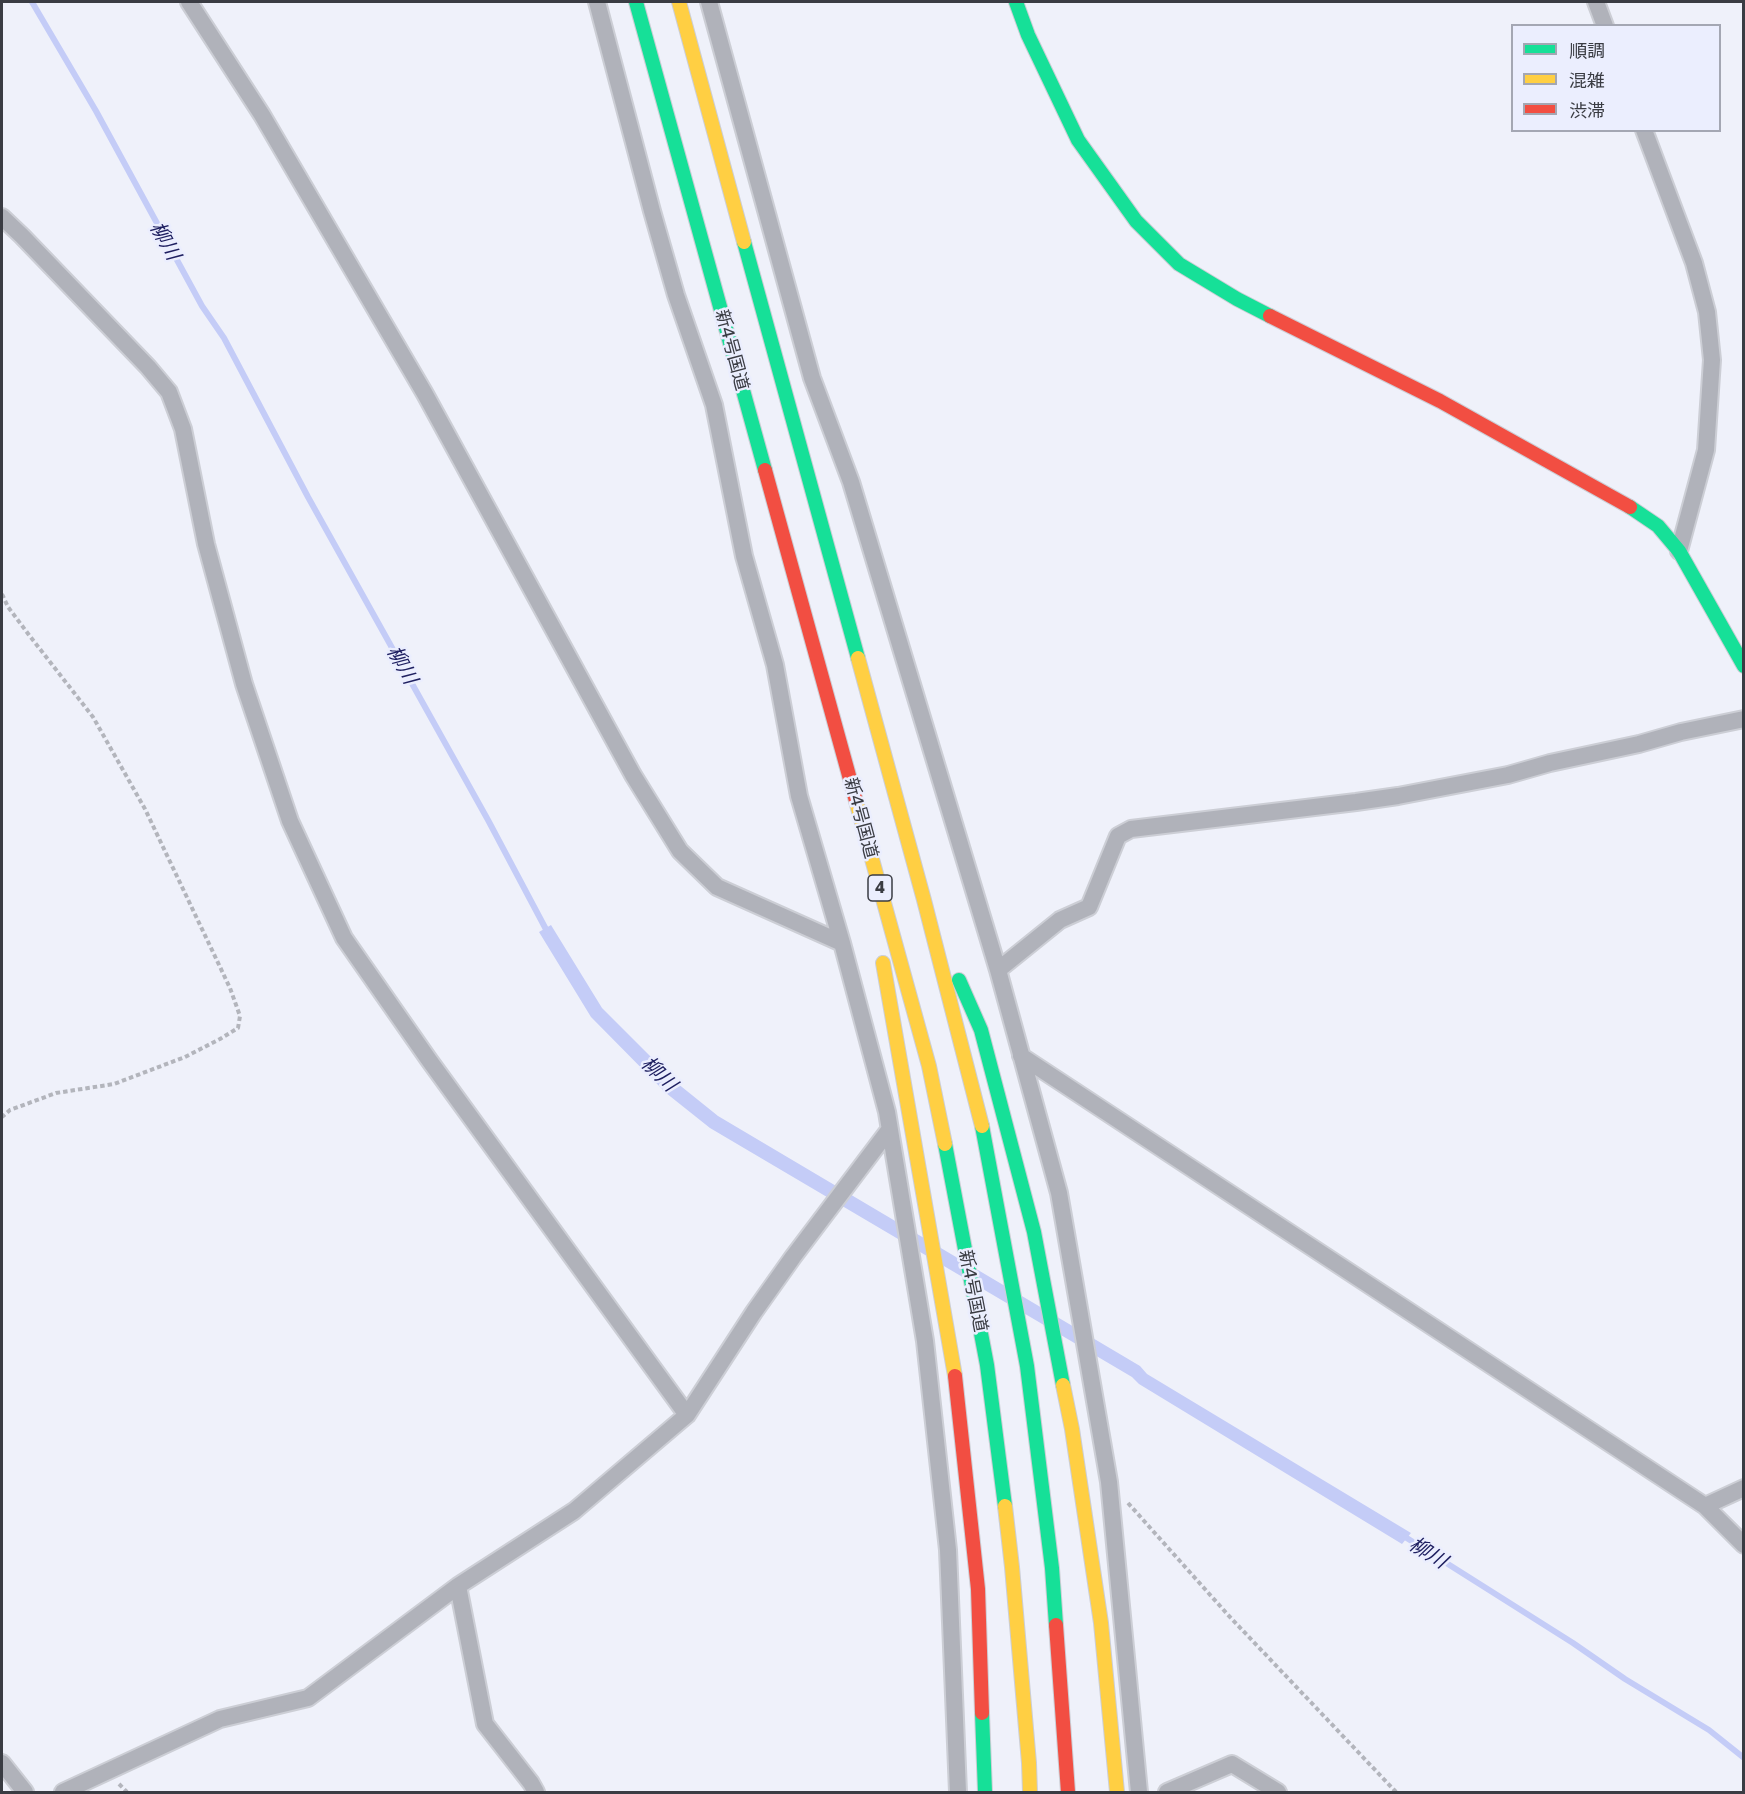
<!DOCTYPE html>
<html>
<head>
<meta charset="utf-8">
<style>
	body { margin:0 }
	#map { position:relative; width:1745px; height:1794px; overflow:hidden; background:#eff1fa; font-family:"Golos Text","Noto Sans JP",sans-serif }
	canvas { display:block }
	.frame { position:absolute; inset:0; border:3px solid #3a3c43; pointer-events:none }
	.legend { position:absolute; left:1511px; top:24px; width:210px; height:108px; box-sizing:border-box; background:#ebeefe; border:2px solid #a4a7b3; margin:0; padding:8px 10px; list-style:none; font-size:18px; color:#3a3c43 }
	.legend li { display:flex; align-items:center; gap:12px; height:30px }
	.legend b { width:30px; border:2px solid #a4a7b3 }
</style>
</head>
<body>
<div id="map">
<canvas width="1745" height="1794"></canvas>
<div class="frame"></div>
<ul class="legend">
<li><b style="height:8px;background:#16e098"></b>順調</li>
<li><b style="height:8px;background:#ffcf43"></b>混雑</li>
<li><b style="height:8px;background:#f24e42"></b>渋滞</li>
</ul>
</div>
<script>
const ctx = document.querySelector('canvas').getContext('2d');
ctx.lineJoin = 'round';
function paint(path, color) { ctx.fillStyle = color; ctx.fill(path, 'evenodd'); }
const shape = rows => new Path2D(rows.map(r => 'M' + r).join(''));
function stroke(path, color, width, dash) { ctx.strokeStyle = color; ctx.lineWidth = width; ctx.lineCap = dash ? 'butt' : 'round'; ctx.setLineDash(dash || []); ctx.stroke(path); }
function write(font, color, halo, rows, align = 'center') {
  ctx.font = font + ' "Golos Text","Noto Sans JP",sans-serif'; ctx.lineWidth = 5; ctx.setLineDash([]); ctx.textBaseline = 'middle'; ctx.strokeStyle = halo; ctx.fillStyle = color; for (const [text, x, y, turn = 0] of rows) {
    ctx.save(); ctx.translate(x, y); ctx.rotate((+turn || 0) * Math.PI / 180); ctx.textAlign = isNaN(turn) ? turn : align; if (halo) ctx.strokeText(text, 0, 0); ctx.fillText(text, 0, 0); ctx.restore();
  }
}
paint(shape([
	[551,925,602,1008,677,1083,718,1116,1140,1366,1147,1374,1411,1533,1402,1544,1139,1384,1132,1377,710,1128,666,1093,591,1017,539,932]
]), '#c4ccf7');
stroke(shape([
	[32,2,96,111,202,306,224,338,308,497,488,820,549,935],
	[1402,1535,1573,1643,1625,1679,1709,1730,1744,1758]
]), '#c4ccf7', 6);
const street = shape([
	[189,2,262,115,425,394,633,775,680,851,717,887,842,943],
	[597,2,652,211,676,295,714,405,744,556,775,665,799,796,842,943,887,1112,925,1341,948,1550,958,1792],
	[709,2,812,378,851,482,998,970,1059,1193,1109,1482,1139,1792],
	[1596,2,1605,26],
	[1644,130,1694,263,1707,312,1712,360,1706,450,1679,551],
	[2,217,22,236,148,367,169,392,183,429,206,544,244,684,290,821,344,938,429,1060,687,1415],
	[998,970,1060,920,1089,907,1118,836,1131,829,1356,802,1398,796,1508,775,1550,763,1639,744,1681,732,1744,719],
	[1021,1056,1705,1506,1744,1545],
	[1705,1506,1744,1488],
	[458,1586,485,1724,531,1783,536,1792],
	[2,1763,25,1792],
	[63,1792,220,1719,308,1698,458,1586,574,1511,687,1415,754,1312,793,1257,889,1130],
	[1167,1792,1232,1764,1278,1792]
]);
const fast = shape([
	[636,2,765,470],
	[1016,2,1028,35,1078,140,1136,221,1179,264,1237,299,1270,316],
	[744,242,858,658],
	[1630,507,1658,526,1679,551,1744,666],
	[959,980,981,1030,1034,1232,1063,1385],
	[982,1126,1027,1366,1052,1568,1056,1625],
	[945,1144,987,1365,1005,1506],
	[982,1713,985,1792]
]);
const slow = shape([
	[679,2,744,242],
	[858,658,924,900,982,1126],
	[856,801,929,1066,945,1144],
	[883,963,955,1376],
	[1063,1385,1072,1429,1101,1623,1117,1792],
	[1005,1506,1012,1567,1029,1763,1030,1792]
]);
const jam = shape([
	[1270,316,1440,401,1630,507],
	[765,470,856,801],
	[955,1376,978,1589,982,1713],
	[1056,1625,1068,1792]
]);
stroke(street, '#ccced5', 20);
stroke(fast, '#ccced5', 16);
stroke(slow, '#ccced5', 16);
stroke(jam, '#ccced5', 16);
stroke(shape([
	[2,594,8,607,29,635,93,717,145,809,230,988,240,1016,238,1028,220,1039,185,1057,114,1084,56,1093,10,1110,2,1117],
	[1128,1503,1229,1616,1396,1792],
	[119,1784,127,1792]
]), '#b3b5bc', 4, [4.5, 3]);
stroke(street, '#b0b2ba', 16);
stroke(fast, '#16e098', 14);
stroke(slow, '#ffcf43', 14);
stroke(jam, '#f24e42', 14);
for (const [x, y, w] of [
	[880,888,24]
]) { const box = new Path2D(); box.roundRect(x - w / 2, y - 13, w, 26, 4.5); ctx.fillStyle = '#ebeefe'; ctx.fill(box); stroke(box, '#3a3c43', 1.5); }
write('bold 16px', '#3a3c43', null, [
	["4",880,888]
]);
write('18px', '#3a3c43', '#ebeefe', [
	["新4号国道",732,350,75],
	["新4号国道",861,818,75],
	["新4号国道",973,1291,79]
]);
write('italic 20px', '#1f2061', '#ebeefe', [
	["柳川",165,241,61],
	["柳川",402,665,61],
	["柳川",659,1074,44],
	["柳川",1428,1553,32]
]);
</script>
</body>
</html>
